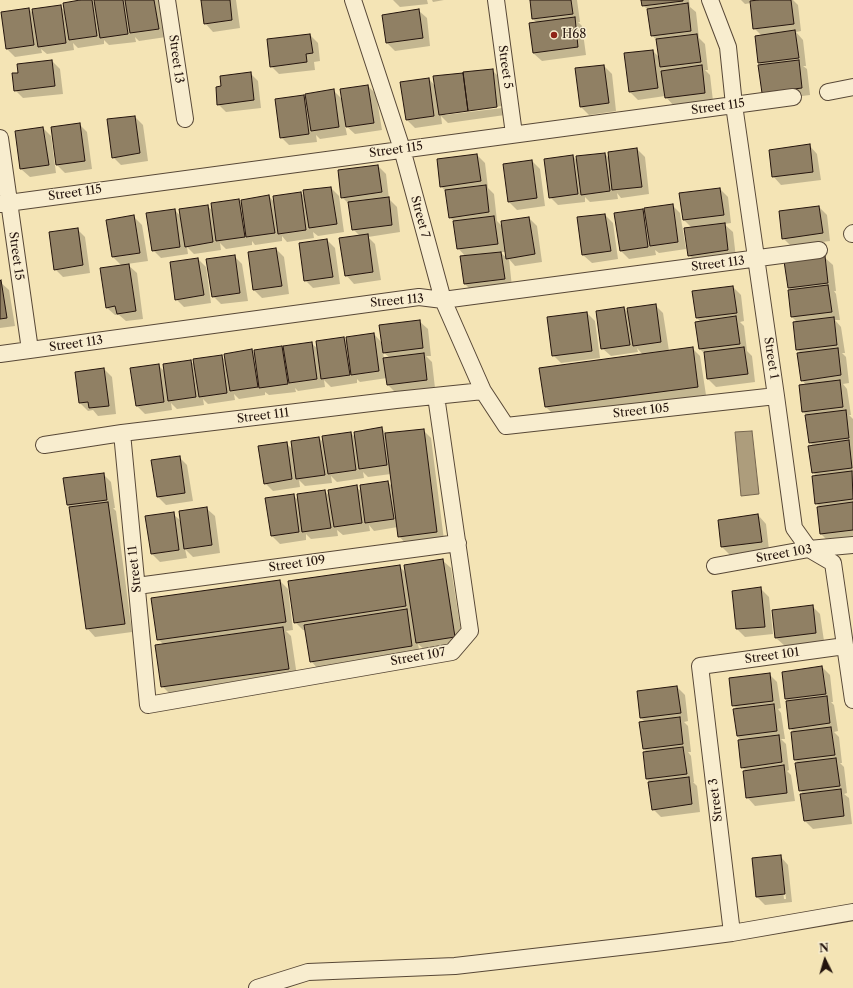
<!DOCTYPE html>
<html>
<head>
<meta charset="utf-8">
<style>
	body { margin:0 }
	#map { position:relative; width:853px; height:988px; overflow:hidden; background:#f4e4b5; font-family:"Libre Caslon Text",serif }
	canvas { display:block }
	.north { position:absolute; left:805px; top:940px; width:40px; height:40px; -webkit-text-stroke:3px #f8edcf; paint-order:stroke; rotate:355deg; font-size:11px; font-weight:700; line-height:16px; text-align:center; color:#24140d }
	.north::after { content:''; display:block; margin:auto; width:14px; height:18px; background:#24140d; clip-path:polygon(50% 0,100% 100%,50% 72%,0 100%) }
</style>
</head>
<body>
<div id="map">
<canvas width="853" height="988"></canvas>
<div class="north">N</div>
</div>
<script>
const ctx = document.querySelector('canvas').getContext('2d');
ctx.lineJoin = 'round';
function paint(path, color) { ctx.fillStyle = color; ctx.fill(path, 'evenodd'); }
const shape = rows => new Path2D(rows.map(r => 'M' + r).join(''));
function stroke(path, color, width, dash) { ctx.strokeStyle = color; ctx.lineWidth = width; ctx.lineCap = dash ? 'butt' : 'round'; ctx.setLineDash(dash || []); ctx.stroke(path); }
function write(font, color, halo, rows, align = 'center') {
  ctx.font = font + ' "Libre Caslon Text",serif'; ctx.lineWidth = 3; ctx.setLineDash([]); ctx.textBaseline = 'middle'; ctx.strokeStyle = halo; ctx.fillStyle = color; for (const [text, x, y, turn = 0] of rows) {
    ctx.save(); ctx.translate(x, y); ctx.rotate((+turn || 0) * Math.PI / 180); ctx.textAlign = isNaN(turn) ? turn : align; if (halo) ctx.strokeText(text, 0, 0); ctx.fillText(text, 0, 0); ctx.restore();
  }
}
const water = shape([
	[752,431,759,494,741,496,735,432,752,431]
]);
paint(water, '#ad9d7c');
stroke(water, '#766650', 1);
paint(shape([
	[87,0,92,0,96,4,100,0,161,0,166,37,139,41,135,37,136,42,109,45,104,40,104,44,78,48,73,43,74,50,47,54,41,49,42,53,15,57,7,49,2,13,29,9,34,14,60,6,65,11],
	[202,0,236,0,240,28,213,32,205,23],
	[393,0,427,0,428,4,400,7],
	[432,0,444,0,433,2],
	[531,0,577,0,580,22,578,22,582,26,586,55,542,61,533,53,537,23,533,19],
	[642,0,689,0,690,7,696,12,699,38,705,44,708,70,705,70,710,75,713,101,674,106,665,96,638,100,630,92,653,51,660,58,657,41,652,35,649,11,643,5],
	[741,0,793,0,798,5,801,31,796,32,803,40,806,66,803,66,807,69,810,95,771,100,763,92,762,66,759,63,762,36,754,28,751,3,745,4],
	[418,10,427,18,430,46,395,51,387,43],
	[310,35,318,43,320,61,314,62,315,70,279,74,271,66],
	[52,61,60,69,63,94,23,98,15,90,19,73],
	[604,66,612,74,616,111,589,115,581,107],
	[492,70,500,78,505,115,448,123,441,116,442,124,415,128,407,120,429,79,436,87,435,77],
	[502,106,502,108,445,115,445,113],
	[250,73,258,81,261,108,226,112,218,104,222,87],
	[368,86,376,94,382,130,355,134,345,125,347,135,320,139,316,135,317,142,289,145,281,137,304,96,307,100,333,90,343,100],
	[135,117,143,125,148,161,121,165,113,157],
	[79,124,87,132,92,169,65,173,57,165],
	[43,128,51,136,56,173,30,177,21,169],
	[809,145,817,154,821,180,781,185,773,176],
	[637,149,645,157,649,194,621,198,617,193,618,199,590,202,585,197,585,202,558,205,550,197,573,156,578,162,605,154,609,158],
	[477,155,485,163,488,188,494,194,497,221,503,227,529,218,537,226,542,262,515,266,509,259,512,287,473,292,465,284,466,257,458,248,454,222,450,217,446,192,441,186],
	[500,252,506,252,508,259],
	[532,161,540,169,545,206,517,210,509,202],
	[378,166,386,174,389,199,397,207,400,232,368,237,375,244,381,280,354,284,346,275,360,236,353,229,349,204,342,197],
	[331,188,339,196,344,232,318,236,313,232,314,238,287,242,282,236,282,241,255,245,252,241,252,245,226,249,220,243,221,250,194,254,187,247,188,254,161,258,153,250,175,210,181,217,207,206,213,211,239,200,243,204,269,196,274,202,301,193,305,197,304,191],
	[720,189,728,197,731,223,724,224,733,232,736,258,697,263,689,255,692,228,684,220],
	[672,205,680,213,686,249,659,253,655,250,656,255,629,259,621,251,643,210,646,214],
	[819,207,827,215,830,241,791,246,783,238],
	[605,215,613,223,618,259,592,263,583,255],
	[134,217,142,225,148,261,127,264,137,273,143,319,126,321,119,315,115,315,106,307,122,266,113,257,107,221],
	[77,229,85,237,90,273,63,277,55,269],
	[327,240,335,248,340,284,313,288,305,280],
	[276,249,284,257,289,294,262,298,254,290],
	[234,256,242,264,248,301,221,304,213,296],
	[824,257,833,265,836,291,834,291,836,294,840,320,835,320,841,327,845,353,842,353,846,357,849,383,843,384,847,389,851,415,849,415,853,419,853,539,829,542,821,534,820,507,816,503,817,477,813,472,813,446,810,442,808,416,803,412,806,385,802,380,801,353,797,349,798,323,792,317,791,290,789,288,785,262],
	[198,259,206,267,211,303,184,307,176,299],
	[0,282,9,290,15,326,0,328],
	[733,287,741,295,744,321,740,322,744,326,747,351,752,356,755,382,716,387,708,379,705,354,700,349,701,322,697,318,694,292],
	[655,305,663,313,669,351,692,348,700,356,706,395,554,415,546,407,540,368,643,355,637,348,638,352,611,356,602,348,624,308,629,313],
	[587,313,595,321,600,358,561,363,553,355],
	[419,321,428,329,431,356,426,356,432,362,435,388,396,393,388,385,387,378,360,382,357,379,357,383,331,387,324,380,325,387,298,391,295,388,296,392,269,395,265,392,265,395,239,399,234,394,235,400,208,404,203,399,204,405,177,409,171,403,172,410,145,414,137,406,158,365,165,372,190,361,195,365,221,356,226,361,252,350,256,354,282,347,285,350,311,343,318,349,344,338,347,342,374,334,382,343],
	[383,352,390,358,384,359],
	[104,369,112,377,116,414,98,416,93,410,88,411,80,403,76,373],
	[382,429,387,434,423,430,431,438,444,540,407,545,399,536,398,527,374,531,369,525,370,531,343,535,337,530,338,536,311,539,306,534,306,540,280,544,272,536,293,495,299,501,325,491,330,497,356,487,362,492,388,482,393,487,391,474,368,477,363,472,364,478,337,482,331,476,332,483,305,486,299,480,300,487,273,491,265,483,286,443,293,450,319,438,325,444,351,433,356,438],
	[179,457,187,465,193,501,166,505,158,497,153,461],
	[103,474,111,482,115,508,113,508,116,511,132,632,95,637,87,628,70,508,67,505],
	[206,508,215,516,220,553,193,557,185,549,187,558,160,562,152,554,173,514,181,521],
	[758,515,766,524,769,550,730,555,722,547],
	[442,560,451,568,463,645,425,650,418,644,420,654,319,670,311,661,306,630,303,630,295,622,399,566,406,573],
	[280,581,288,589,293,630,286,631,291,636,297,676,170,694,162,686,164,645,158,639],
	[760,588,769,597,773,634,745,637,737,629,733,591],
	[812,606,820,614,824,641,785,646,776,638],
	[822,667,830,675,833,702,831,702,834,705,838,731,834,732,839,737,842,763,840,763,844,767,847,793,844,794,849,798,852,824,813,829,805,821,801,795,804,795,800,790,799,764,795,760,795,733,790,728,789,702,786,699],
	[769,674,777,682,781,708,778,709,781,713,785,739,781,739,786,744,789,770,787,771,791,775,795,801,755,806,747,797,746,771,742,767,742,741,737,736,737,709,733,705],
	[677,687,685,695,688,721,684,722,688,726,691,752,688,752,691,756,694,782,693,782,697,786,700,812,661,817,653,809,651,783,647,779,644,753,647,752,644,749,640,723,645,722,641,718,638,692],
	[780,856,788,865,792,902,765,905,757,897],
	[780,864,782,864,786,899,784,899]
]), '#0003');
const building = shape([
	[80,0,92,0,97,36,69,40,63,3,80,0],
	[94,0,123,0,128,34,100,38,94,0],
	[125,0,154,0,159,29,130,33,125,0],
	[201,0,230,0,232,20,204,24,201,0],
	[530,0,571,0,573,14,532,19,530,0],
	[641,0,683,0,683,1,642,6,641,0],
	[758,0,791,0,794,24,753,29,750,1,758,0],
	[688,3,691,31,651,36,647,9,688,3],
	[61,5,66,43,38,47,32,9,61,5],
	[29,8,34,45,6,49,1,12,29,8],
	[419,9,423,38,386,43,382,15,419,9],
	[575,17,578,47,533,53,529,23,575,17],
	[795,30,799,58,758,63,755,36,795,30],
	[310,34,313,53,306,54,307,62,270,67,267,39,310,34],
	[697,34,701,62,660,67,656,39,697,34],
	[653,50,658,88,629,92,624,53,653,50],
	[52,60,55,86,14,91,12,73,18,73,17,64,52,60],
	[799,60,802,88,762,93,758,65,799,60],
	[604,65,609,103,580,107,575,68,604,65],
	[702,65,705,93,665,98,661,71,702,65],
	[493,69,497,107,468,111,463,72,493,69],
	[251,72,254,100,217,105,216,87,221,86,220,76,251,72],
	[463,73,468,111,439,115,433,76,463,73],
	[429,78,434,116,406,120,400,82,429,78],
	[368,85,374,123,346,127,340,89,368,85],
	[334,89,339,127,311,131,305,94,334,89],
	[304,95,309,134,280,138,275,99,304,95],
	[135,116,140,153,112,158,107,119,135,116],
	[80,123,85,161,56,165,51,127,80,123],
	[43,127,49,165,20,169,15,131,43,127],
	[810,144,813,172,772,177,769,150,810,144],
	[637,148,642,187,612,190,608,152,637,148],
	[605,153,610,191,581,195,576,156,605,153],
	[477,154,481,181,440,187,437,159,477,154],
	[573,155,578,194,549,198,544,159,573,155],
	[532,160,537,198,508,202,503,164,532,160],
	[378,165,382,192,341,198,338,170,378,165],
	[486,185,489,212,449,218,445,190,486,185],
	[331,187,337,224,309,228,303,190,331,187],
	[720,188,724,215,683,220,679,193,720,188],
	[301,192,306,230,278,234,273,196,301,192],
	[269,195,275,233,246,237,241,200,269,195],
	[389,197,392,225,352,230,348,202,389,197],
	[239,199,245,237,216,241,211,203,239,199],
	[673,204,678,242,650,246,644,208,673,204],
	[208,205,213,242,185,247,179,209,208,205],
	[819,206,823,233,782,239,779,211,819,206],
	[175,209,180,247,152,251,146,213,175,209],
	[643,209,648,247,620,251,614,213,643,209],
	[605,214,611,251,582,255,577,217,605,214],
	[134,215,140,253,112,257,106,220,134,215],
	[494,216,498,244,457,249,453,221,494,216],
	[529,217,535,254,506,259,501,221,529,217],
	[725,223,728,250,688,256,684,228,725,223],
	[78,228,83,265,54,270,49,232,78,228],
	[368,234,373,272,345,276,339,238,368,234],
	[327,239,333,277,304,281,299,243,327,239],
	[276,248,282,286,253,290,248,252,276,248],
	[501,252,505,279,464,284,460,256,501,252],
	[235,255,240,293,212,297,206,259,235,255],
	[825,256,828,283,788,288,784,261,825,256],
	[198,258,204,295,175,300,170,262,198,258],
	[129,264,136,311,117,314,115,306,106,308,100,268,129,264],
	[1,280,7,318,0,319,0,281,1,280],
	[828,285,832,312,791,317,788,290,828,285],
	[733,286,737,313,696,318,692,291,733,286],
	[656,304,661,342,633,346,627,308,656,304],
	[624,307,630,345,601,349,596,311,624,307],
	[587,312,592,351,552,356,547,317,587,312],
	[736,316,740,344,699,349,695,322,736,316],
	[834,317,837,345,796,350,793,322,834,317],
	[420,320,423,348,383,353,379,325,420,320],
	[374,333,379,371,351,375,346,337,374,333],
	[344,337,350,375,321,379,316,341,344,337],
	[312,342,317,379,289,383,283,346,312,342],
	[282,346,288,384,259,388,254,350,282,346],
	[693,347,698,387,545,407,539,368,693,347],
	[744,347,748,374,707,379,704,352,744,347],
	[838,348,841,375,801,381,797,353,838,348],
	[252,349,258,387,230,391,224,354,252,349],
	[424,353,427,380,387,385,383,358,424,353],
	[222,355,227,393,199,397,193,359,222,355],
	[191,360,196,397,168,401,163,364,191,360],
	[159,364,164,402,136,406,130,368,159,364],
	[104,368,109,406,89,408,88,402,79,403,75,372,104,368],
	[840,380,843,407,802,412,799,385,840,380],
	[846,410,849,438,809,443,805,415,846,410],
	[382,427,387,465,359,469,354,432,382,427],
	[424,429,437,532,398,537,385,433,424,429],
	[351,432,356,470,328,474,322,436,351,432],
	[319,437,325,475,296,479,291,441,319,437],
	[849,440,852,468,812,473,808,446,849,440],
	[287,442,292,479,264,484,258,446,287,442],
	[180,456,185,493,157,497,151,460,180,456],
	[852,471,853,499,815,504,812,476,852,471],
	[104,473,107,500,67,505,63,478,104,473],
	[388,481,394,519,365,523,360,485,388,481],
	[357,485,362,523,334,527,328,490,357,485],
	[325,490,331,528,302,532,297,494,325,490],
	[294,494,299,532,271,536,265,498,294,494],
	[108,502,125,624,86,629,69,507,108,502],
	[853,502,853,530,820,534,817,507,853,502],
	[207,507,212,545,184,549,179,511,207,507],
	[174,512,179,550,151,554,145,516,174,512],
	[758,514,762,542,721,547,718,520,758,514],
	[443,559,455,637,416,643,404,565,443,559],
	[400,565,406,606,294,623,288,581,400,565],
	[280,580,286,622,157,640,151,598,280,580],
	[761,587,765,627,736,629,732,591,761,587],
	[813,605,816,633,775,638,772,610,813,605],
	[407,609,412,646,310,662,304,625,407,609],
	[283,627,289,669,161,687,155,645,283,627],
	[822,666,826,694,785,699,782,672,822,666],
	[770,673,773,701,732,706,729,678,770,673],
	[677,686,681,713,640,718,637,691,677,686],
	[827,696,830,723,789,729,786,701,827,696],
	[774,704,777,731,737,736,733,709,774,704],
	[680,717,683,744,643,749,639,722,680,717],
	[831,727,835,755,794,760,791,732,831,727],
	[779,735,782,762,741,768,738,740,779,735],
	[683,747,687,774,646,779,643,752,683,747],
	[836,758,840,786,799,791,795,763,836,758],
	[784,765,787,793,746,798,743,771,784,765],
	[689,777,692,804,652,810,648,782,689,777],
	[841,789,844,816,804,821,800,794,841,789],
	[781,855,785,894,756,897,752,858,781,855]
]);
paint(building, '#908064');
stroke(building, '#24140d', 1);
const minor = shape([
	[167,0,185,119],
	[353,0,402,149,443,300,483,391,506,426,776,396],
	[496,0,514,134],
	[710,0,728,47,734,105,776,396,794,528,809,549,833,563,853,700],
	[828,92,853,87],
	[0,138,30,350],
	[0,204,793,97],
	[852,234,853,233],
	[0,354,419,297,443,300,819,250],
	[122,433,148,705,452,652,470,631,436,396],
	[44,445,122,433,396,400,483,391],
	[715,566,809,549,853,545],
	[137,586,458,543],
	[732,933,700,666,845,646],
	[257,988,308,972,455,966,655,943,732,933,853,912]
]);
stroke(minor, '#584837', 18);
stroke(minor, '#f8edcf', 16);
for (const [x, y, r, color] of [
	[554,35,4,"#8f2418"]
]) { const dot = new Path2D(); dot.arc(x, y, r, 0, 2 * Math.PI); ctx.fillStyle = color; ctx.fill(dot); stroke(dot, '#f8edcf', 1.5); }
write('12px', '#24140d', '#f8edcf', [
	["H68",562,35]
], 'left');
write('12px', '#24140d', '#f8edcf', [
	["Street 13",176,59,82],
	["Street 5",505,67,82],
	["Street 115",718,107,-8],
	["Street 115",396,150,-8],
	["Street 115",75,193,-8],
	["Street 7",420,217,75],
	["Street 15",16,256,82],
	["Street 113",718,264,-7],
	["Street 113",397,301,-5],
	["Street 113",76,344,-8],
	["Street 1",771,358,81],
	["Street 105",641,411,-6],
	["Street 111",263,416,-7],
	["Street 103",784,554,-10],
	["Street 109",297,564,-8],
	["Street 11",135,569,-96],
	["Street 101",772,656,-8],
	["Street 107",418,657,-10],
	["Street 3",716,800,-97]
]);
</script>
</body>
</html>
